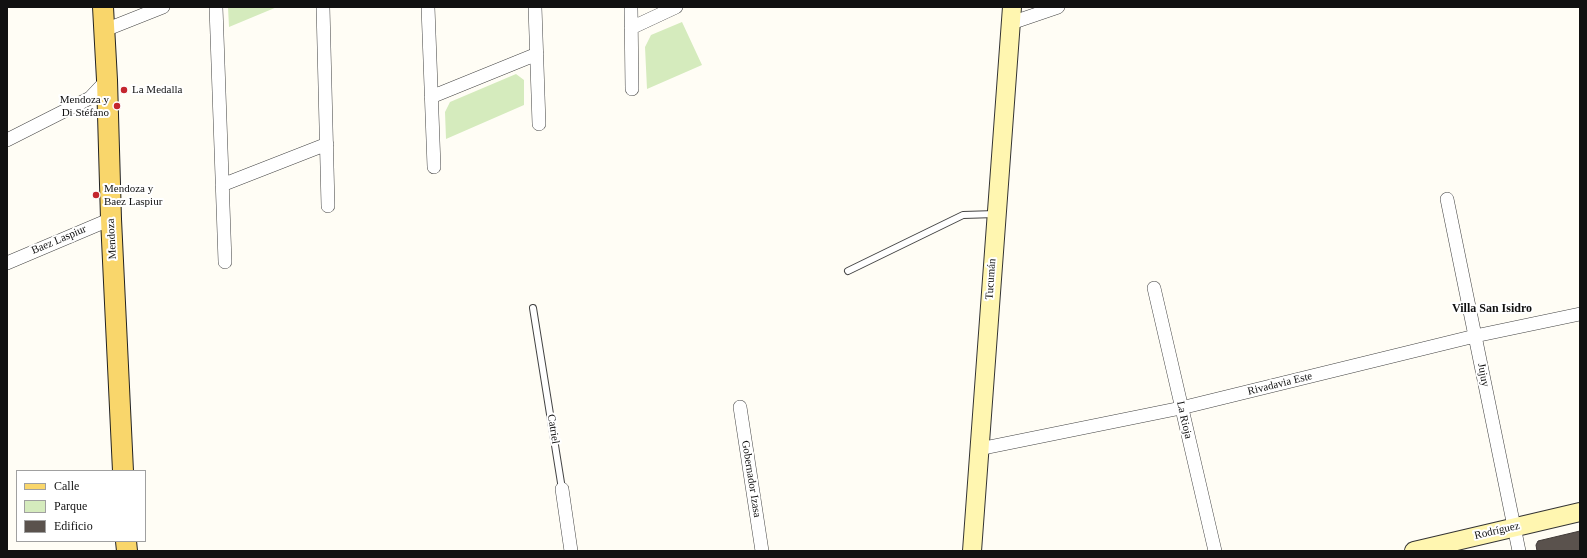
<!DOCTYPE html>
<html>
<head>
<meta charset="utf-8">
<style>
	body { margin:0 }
	#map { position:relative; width:1587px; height:558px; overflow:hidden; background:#fffdf5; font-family:"Times New Roman",serif }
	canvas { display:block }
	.frame { position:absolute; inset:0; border:8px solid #111; pointer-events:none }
	.legend { position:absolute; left:16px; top:470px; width:130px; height:72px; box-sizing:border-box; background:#fff; border:1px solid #a0a0a0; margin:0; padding:5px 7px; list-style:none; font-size:12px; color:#111 }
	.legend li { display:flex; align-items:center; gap:8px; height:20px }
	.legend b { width:20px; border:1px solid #a0a0a0 }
</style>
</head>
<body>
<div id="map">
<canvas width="1587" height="558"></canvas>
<div class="frame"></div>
<ul class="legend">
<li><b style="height:5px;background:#f9d66b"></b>Calle</li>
<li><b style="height:11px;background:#d5ebbd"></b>Parque</li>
<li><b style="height:11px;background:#5a524d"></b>Edificio</li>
</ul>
</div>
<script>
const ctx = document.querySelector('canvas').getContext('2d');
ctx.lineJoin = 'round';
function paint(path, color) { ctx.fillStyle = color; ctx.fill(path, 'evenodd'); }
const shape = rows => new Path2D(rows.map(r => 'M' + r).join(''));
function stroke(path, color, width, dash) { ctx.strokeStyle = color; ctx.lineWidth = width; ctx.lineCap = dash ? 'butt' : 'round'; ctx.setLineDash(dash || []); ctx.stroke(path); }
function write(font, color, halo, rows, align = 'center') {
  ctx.font = font + ' "Times New Roman",serif'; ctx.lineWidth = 4; ctx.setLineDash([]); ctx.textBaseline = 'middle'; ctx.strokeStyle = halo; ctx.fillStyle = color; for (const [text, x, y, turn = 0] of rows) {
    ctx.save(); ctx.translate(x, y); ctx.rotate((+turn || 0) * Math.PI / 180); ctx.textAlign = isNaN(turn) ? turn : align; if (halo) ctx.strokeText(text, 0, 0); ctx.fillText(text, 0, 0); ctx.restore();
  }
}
paint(shape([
	[228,7,277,7,229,27],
	[682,22,702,65,647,89,645,47,651,35],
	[516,74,524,80,524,105,446,139,445,112,450,102]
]), '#d5ebbd');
const building = shape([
	[1580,531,1580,551,1537,551,1536,545,1538,541,1580,531]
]);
paint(building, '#5a524d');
stroke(building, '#3f3936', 1);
const lane = shape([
	[848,271,963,215,996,214],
	[533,308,562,489]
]);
const street = shape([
	[216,7,225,262],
	[323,7,328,206],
	[428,7,434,167],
	[535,7,539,124],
	[631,7,632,89],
	[1011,23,1058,7],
	[631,28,676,7],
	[105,30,163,7],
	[431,97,537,54],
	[7,140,90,98,107,80],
	[222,185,327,144],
	[1447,199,1519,551],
	[7,263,111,219],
	[1154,288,1215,551],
	[740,407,762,551],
	[979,449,1181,408,1475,336,1580,314],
	[562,489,571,551]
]);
const secondary = shape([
	[972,551,1012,7],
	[1414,551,1580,512]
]);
const primary = shape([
	[103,7,107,80,111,219,123,471],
	[126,541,127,551]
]);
stroke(lane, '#444', 8);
stroke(street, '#444', 14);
stroke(secondary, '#333', 20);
stroke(primary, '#222', 22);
stroke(lane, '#fff', 6);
stroke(street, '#fff', 13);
stroke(secondary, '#fff6b0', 18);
stroke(primary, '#f9d66b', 20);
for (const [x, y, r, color] of [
	[124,90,4,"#c4262e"],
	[117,106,4,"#c4262e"],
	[96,195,4,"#c4262e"]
]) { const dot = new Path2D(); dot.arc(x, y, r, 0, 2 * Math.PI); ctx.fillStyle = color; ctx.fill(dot); stroke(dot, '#fff', 1.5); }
write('11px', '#111', '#fff', [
	["La Medalla",132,90],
	["Mendoza y",109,100,"right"],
	["Di Stéfano",109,113,"right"],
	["Mendoza y",104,189],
	["Baez Laspiur",104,202]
], 'left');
write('11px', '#111', '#fff', [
	["Mendoza",112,239,-93],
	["Baez Laspiur",59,240,-23],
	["Tucumán",991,279,-86],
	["Jujuy",1483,375,79],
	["Rivadavia Este",1280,384,-14],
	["La Rioja",1184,420,77],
	["Catriel",553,429,81],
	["Gobernador Izasa",751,479,81],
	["Rodríguez",1497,531,-13]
]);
write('bold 12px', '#111', '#fff', [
	["Villa San Isidro",1492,309]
]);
</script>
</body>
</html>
